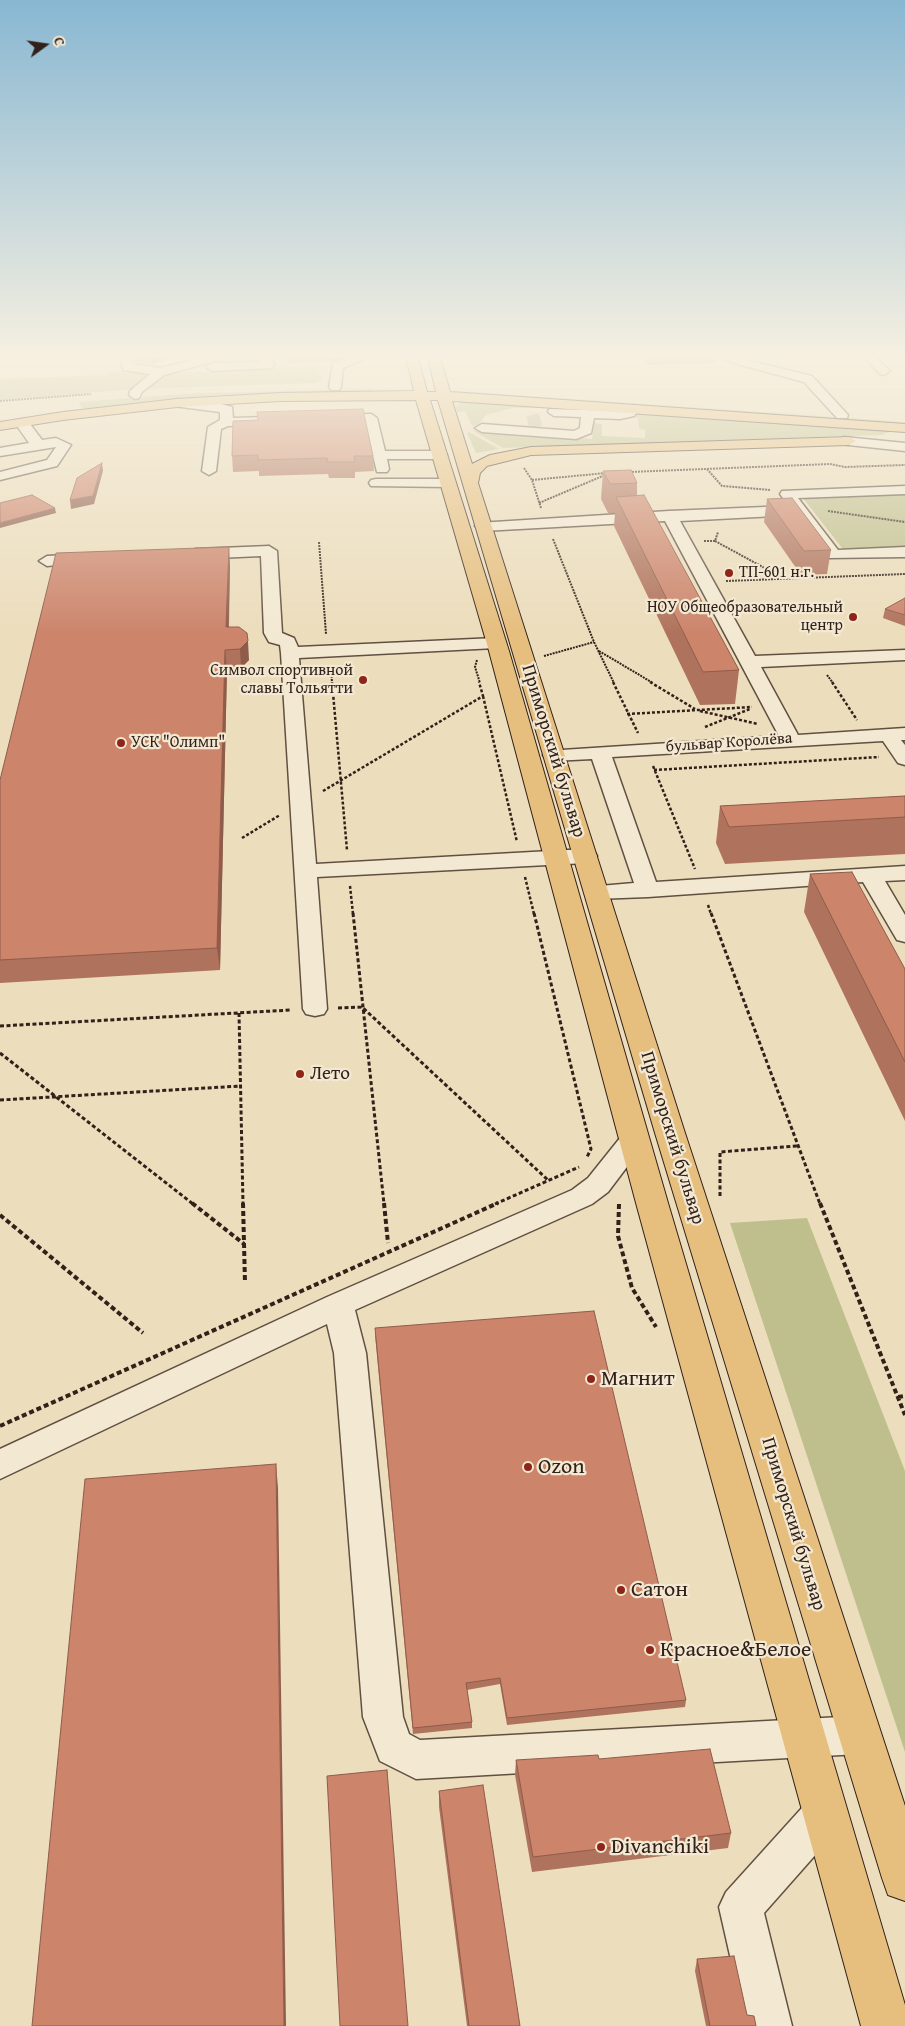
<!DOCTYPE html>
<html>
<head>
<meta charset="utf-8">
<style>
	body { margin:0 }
	#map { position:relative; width:905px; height:2026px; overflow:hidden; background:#ecddbc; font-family:"Gentium Book Plus",serif }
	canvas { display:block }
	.north { position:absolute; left:20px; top:20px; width:50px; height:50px; -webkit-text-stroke:4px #f3e9d3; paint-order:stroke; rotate:76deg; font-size:14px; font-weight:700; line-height:20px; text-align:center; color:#32211a }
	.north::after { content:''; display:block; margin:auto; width:18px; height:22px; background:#32211a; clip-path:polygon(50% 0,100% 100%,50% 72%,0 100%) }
</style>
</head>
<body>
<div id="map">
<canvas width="905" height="2026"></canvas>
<div class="north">С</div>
</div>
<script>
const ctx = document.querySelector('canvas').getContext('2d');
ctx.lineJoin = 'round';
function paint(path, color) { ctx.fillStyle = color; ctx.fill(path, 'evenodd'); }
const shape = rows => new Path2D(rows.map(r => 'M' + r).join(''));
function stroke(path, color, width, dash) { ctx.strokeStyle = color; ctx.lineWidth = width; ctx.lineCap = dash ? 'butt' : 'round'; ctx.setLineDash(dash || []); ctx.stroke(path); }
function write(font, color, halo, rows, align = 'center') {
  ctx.font = font + ' "Gentium Book Plus",serif'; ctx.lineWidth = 4.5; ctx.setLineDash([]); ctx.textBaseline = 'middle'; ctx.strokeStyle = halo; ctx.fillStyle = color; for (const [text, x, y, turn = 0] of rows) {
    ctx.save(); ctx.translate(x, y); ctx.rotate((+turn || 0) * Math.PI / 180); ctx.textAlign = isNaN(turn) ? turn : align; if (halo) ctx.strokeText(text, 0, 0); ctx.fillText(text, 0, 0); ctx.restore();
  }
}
paint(shape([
	[239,353,254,353,257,362,210,363],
	[308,366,318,368,322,380,315,383,137,389,0,400,0,379,108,375,109,370,143,373,190,372],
	[372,389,373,393,84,410,78,402,194,393],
	[458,391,905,422,905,426,452,392],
	[463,401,550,408,513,408,486,415,479,424,472,426,465,411,457,412,455,407],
	[644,411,888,431,889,432,882,435,503,448,473,431,592,439,594,423,602,424,602,436,645,438,645,430,639,429,638,418,635,417],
	[469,432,499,449,476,453,467,433],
	[905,494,905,550,845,552,803,498],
	[807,1218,905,1471,905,1752,730,1223]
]), '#bebf8c');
stroke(shape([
	[528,423,545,418]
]), '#c7b79c', 13, [13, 6]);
const minor = shape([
	[121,353,131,353,133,364,160,368,221,353,239,353,237,355,164,375,142,392,139,398,135,399,129,395,130,391,150,374,123,370,121,353],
	[258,353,268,353,274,365,272,368,212,371,206,367,212,363,261,362,258,353],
	[363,353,379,353,343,368,341,387,339,390,331,390,329,387,333,363,363,353],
	[718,353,731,353,738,358,812,376,848,415,847,418,837,418,804,382,730,362,718,353],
	[860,353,871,353,890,371,884,375,880,374,860,353],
	[177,399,217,403,232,407,233,418,266,417,272,421,266,425,228,426,221,429,216,471,209,475,202,471,208,427,220,420,220,412,173,406,171,403,173,400,177,399],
	[634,405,640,409,634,416,620,419,594,418,591,433,576,439,482,432,475,428,482,424,574,431,580,428,581,417,554,416,548,412,549,409,620,411,634,405],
	[371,414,377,418,385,451,440,451,447,455,440,459,387,459,389,469,387,472,377,472,365,422,331,423,325,419,331,415,371,414],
	[22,419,27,420,42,440,56,438,71,445,57,466,0,480,0,472,47,460,56,447,0,456,0,448,29,443,15,423,22,419],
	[844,437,905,443,905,451,839,444,837,441,844,437],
	[376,479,448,479,455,483,448,487,371,486,369,483,371,480,376,479],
	[905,486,905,494,798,498,838,550,905,547,905,557,828,558,795,515,680,521,755,656,905,650,905,660,761,667,798,735,905,728,905,740,901,740,905,745,905,765,898,763,883,741,612,757,656,882,905,866,905,880,885,881,905,915,905,942,897,940,863,882,648,897,596,899,588,897,585,892,588,887,634,883,592,759,553,761,546,759,543,755,546,751,779,736,665,521,483,531,475,526,478,523,669,511,789,506,780,494,782,491,905,486],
	[269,546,277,551,282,633,294,638,298,647,496,638,502,639,505,643,502,647,496,648,299,658,316,864,586,849,594,851,597,856,594,861,586,863,317,877,327,1009,324,1014,315,1016,306,1014,303,1009,281,653,280,645,269,642,264,633,261,556,195,559,187,554,195,549,269,546],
	[88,554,96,559,94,562,47,566,39,561,47,556,88,554],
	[634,1130,644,1133,648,1139,608,1192,592,1204,355,1310,366,1353,403,1717,409,1734,420,1740,859,1716,873,1722,879,1735,873,1748,859,1754,416,1779,380,1761,363,1717,334,1353,327,1324,0,1479,0,1449,327,1297,572,1190,588,1178,624,1133,634,1130],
	[825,1793,840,1799,846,1813,840,1827,764,1913,792,2026,746,2026,719,1907,726,1892,810,1799,825,1793]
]);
const major = shape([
	[405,353,417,353,427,392,436,392,427,353,439,353,450,392,905,424,905,432,452,401,472,464,490,455,531,447,849,437,856,441,849,445,531,455,487,466,480,473,478,483,685,1133,905,1806,905,1901,888,1895,882,1878,655,1133,438,400,430,400,509,651,668,1203,905,2005,905,2026,861,2026,636,1203,489,651,416,400,280,401,177,407,63,420,0,430,0,422,63,412,177,399,280,393,414,391,405,353]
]);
stroke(minor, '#605042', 3);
stroke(major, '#32211a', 2);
stroke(shape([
	[0,401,91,394],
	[524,468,532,480,541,508],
	[707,469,722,486,770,490],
	[629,472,830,464,845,467,905,465],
	[532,480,606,473],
	[539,503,605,475],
	[828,511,905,522],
	[553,539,594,642,614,683],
	[704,541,715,541,718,532],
	[715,541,783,578],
	[319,542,326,634],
	[726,581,905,574],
	[599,651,653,683],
	[544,656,594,642],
	[477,660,475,667,480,683],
	[331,667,332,683],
	[827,675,833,683]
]), '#32211a', 2, [2, 1]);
stroke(shape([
	[332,682,347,850],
	[613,682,638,733],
	[650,682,695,709],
	[832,682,857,720],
	[483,696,517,842],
	[700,711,758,724],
	[627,714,752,707],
	[705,727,750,709],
	[653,766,695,869],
	[654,770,879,757],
	[323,791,483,696,479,682],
	[242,838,280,815],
	[525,877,534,914],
	[350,886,353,914],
	[708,905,711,914]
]), '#32211a', 2.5, [3, 2]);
stroke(shape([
	[353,913,384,1204],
	[534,913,591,1149,587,1157],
	[711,913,820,1204],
	[338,1008,362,1007,549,1181],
	[239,1013,243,1204],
	[0,1026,291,1010],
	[0,1053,193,1204],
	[0,1100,241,1086],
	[720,1196,720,1152,797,1146],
	[495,1204,579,1167]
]), '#32211a', 3, [4, 2.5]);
stroke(shape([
	[192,1203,244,1244],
	[243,1203,245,1283],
	[384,1203,388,1243],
	[820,1203,905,1415],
	[619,1204,618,1236,632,1288,656,1327],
	[0,1215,143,1333],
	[898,1397,905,1396],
	[0,1426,498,1203]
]), '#32211a', 4, [5, 3]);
paint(minor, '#f3e9d3');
paint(major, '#e6be7e');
paint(shape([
	[133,353,180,353,162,361,152,364,134,361],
	[287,353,348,353,349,356,334,361,289,363],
	[638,353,717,353,716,363,648,365],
	[233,421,373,456,374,471,355,472,355,478,329,478,328,474,259,476,259,471,233,472,232,456],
	[603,471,637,483,637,496,739,670,735,704,700,705,614,526,615,513,608,513,601,499],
	[767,499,831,550,827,574,801,575,764,522],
	[230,564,229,627,249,660,241,668,227,669,220,970,0,983,0,780],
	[905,598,905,626,883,618,885,609],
	[905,796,905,854,725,864,716,843,720,806],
	[810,874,905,969,905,1121,804,912],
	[375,1335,686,1700,685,1707,507,1725,500,1684,467,1690,472,1722,472,1728,413,1734],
	[599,1759,731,1833,728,1848,532,1872,515,1775,516,1760],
	[439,1791,520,2026,467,2026,439,1807],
	[697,1959,747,2015,756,2026,706,2026,695,1971]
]), '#af725c');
paint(shape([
	[151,353,180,353,162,361,152,364],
	[339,353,348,353,349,356,334,361,333,354],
	[102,463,103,471,94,504,71,509,70,500],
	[55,508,56,513,0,528,0,523],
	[229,547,230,564,228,646,226,627],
	[248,641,249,660,241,668,240,649],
	[225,650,227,669,220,970,217,948],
	[276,1464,278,1488,286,2026,284,2026]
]), '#8f5c4b');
const building = shape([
	[288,353,339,353,333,354,288,356,288,353],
	[363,409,373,456,354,456,355,462,328,462,327,458,258,460,258,455,232,456,233,421,258,420,257,412,363,409],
	[102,463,93,496,70,500,77,478,102,463],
	[631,470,637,483,610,484,603,471,631,470],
	[32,495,55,508,0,523,0,503,32,495],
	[644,495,739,670,703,672,616,497,644,495],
	[792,498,831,550,804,551,767,499,792,498],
	[229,547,226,627,239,627,247,633,248,641,240,649,225,650,217,948,0,960,0,780,56,553,229,547],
	[905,598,905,615,885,609,905,598],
	[905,796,905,817,729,827,720,806,905,796],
	[852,872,905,969,905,1062,810,874,852,872],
	[594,1311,686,1700,507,1718,500,1678,466,1683,472,1722,413,1728,375,1328,594,1311],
	[276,1464,284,2026,32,2026,85,1479,276,1464],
	[710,1749,731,1833,533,1857,516,1760,598,1755,599,1759,710,1749],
	[387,1770,408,2026,340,2026,327,1776,387,1770],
	[483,1785,520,2026,469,2026,439,1791,483,1785],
	[734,1956,747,2015,754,2016,756,2026,710,2026,697,1959,734,1956]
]);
paint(building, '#cc846b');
stroke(building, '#8f5c4b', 1);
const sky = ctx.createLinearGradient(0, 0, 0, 636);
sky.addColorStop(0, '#88b7d2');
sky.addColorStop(0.56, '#f6f0e1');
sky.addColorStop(1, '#f6f0e100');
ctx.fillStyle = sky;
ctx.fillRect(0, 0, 905, 636);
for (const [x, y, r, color] of [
	[729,573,5,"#8f2418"],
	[853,617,5,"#8f2418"],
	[363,680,5,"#8f2418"],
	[121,743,5,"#8f2418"],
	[300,1074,5,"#8f2418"],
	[591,1379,5,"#8f2418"],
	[528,1467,5,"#8f2418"],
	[621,1590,5,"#8f2418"],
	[650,1650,5,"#8f2418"],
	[601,1847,5,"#8f2418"]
]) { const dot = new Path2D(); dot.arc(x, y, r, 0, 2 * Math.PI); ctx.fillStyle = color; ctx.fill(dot); stroke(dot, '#f3e9d3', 2); }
write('16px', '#32211a', '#f3e9d3', [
	["ТП-601 н.г.",739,573],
	["НОУ Общеобразовательный",843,608,"right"],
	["центр",843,626,"right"],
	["Символ спортивной",353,671,"right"],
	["славы Тольятти",353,689,"right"],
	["УСК \"Олимп\"",131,743]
], 'left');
write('16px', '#32211a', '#f3e9d3', [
	["бульвар Королёва",729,743,-4]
]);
write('19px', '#32211a', '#f3e9d3', [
	["Приморский бульвар",553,751,73],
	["Приморский бульвар",672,1138,73],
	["Приморский бульвар",793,1524,73]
]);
write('19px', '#32211a', '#f3e9d3', [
	["Лето",310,1074]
], 'left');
write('22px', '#32211a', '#f3e9d3', [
	["Магнит",601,1379],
	["Ozon",538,1467],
	["Сатон",631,1590],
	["Красное&Белое",660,1650],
	["Divanchiki",611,1847]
], 'left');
</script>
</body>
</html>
